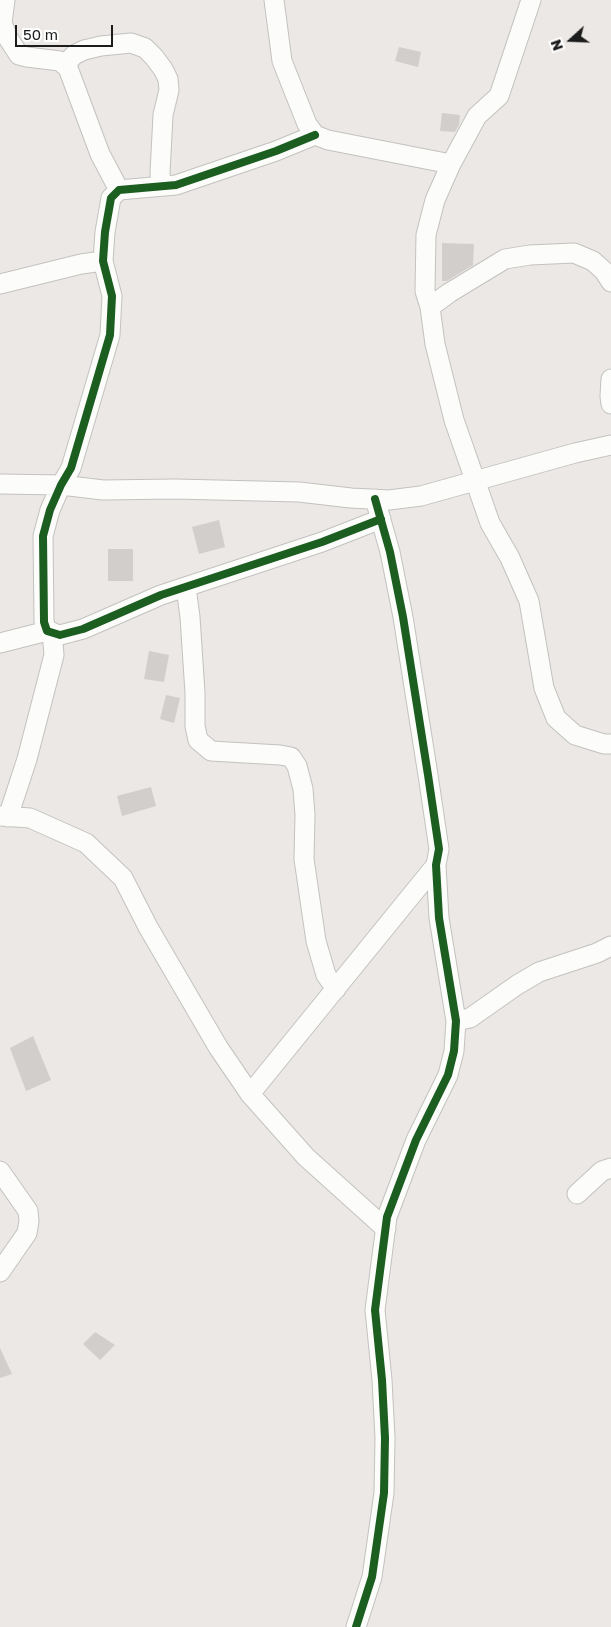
<!DOCTYPE html>
<html>
<head>
<meta charset="utf-8">
<style>
	body { margin:0 }
	#map { position:relative; width:611px; height:1627px; overflow:hidden; background:#ebe8e5; font-family:"Golos Text",sans-serif }
	canvas { display:block }
	.north { position:absolute; left:546px; top:15px; width:50px; height:50px; -webkit-text-stroke:4px #fff; paint-order:stroke; rotate:250deg; font-size:14px; font-weight:700; line-height:20px; text-align:center; color:#1c1c1c }
	.north::after { content:''; display:block; margin:auto; width:18px; height:22px; background:#1c1c1c; clip-path:polygon(50% 0,100% 100%,50% 72%,0 100%) }
	.scale { position:absolute; left:15px; top:25px; width:98px; height:22px; box-sizing:border-box; border:2px solid #1c1c1c; border-top:0; padding-left:6px; font-size:15px; line-height:18px; white-space:nowrap; color:#1c1c1c; -webkit-text-stroke:4px #fff; paint-order:stroke }
</style>
</head>
<body>
<div id="map">
<canvas width="611" height="1627"></canvas>
<div class="north">N</div>
<div class="scale">50 m</div>
</div>
<script>
const ctx = document.querySelector('canvas').getContext('2d');
ctx.lineJoin = 'round';
function paint(path, color) { ctx.fillStyle = color; ctx.fill(path, 'evenodd'); }
const shape = rows => new Path2D(rows.map(r => 'M' + r).join(''));
function stroke(path, color, width, dash) { ctx.strokeStyle = color; ctx.lineWidth = width; ctx.lineCap = dash ? 'butt' : 'round'; ctx.setLineDash(dash || []); ctx.stroke(path); }
paint(shape([
	[399,47,421,52,418,67,395,61],
	[442,113,460,115,459,125,455,132,440,131],
	[442,243,474,244,473,265,447,281,442,281],
	[219,520,225,547,199,554,192,527],
	[108,549,133,549,133,581,108,581],
	[149,651,169,655,164,682,144,679],
	[166,695,180,698,174,723,160,719],
	[151,787,156,806,122,816,117,796],
	[33,1036,51,1080,26,1091,10,1048],
	[95,1332,115,1345,100,1360,83,1344],
	[0,1348,12,1374,0,1378]
]), '#d2cecc');
const minor = shape([
	[5,0,2,23,8,38,19,55,27,57,60,61,68,68,100,154,119,190],
	[274,0,282,61,307,124,315,135,328,140,451,164],
	[531,0,499,96,477,116,451,164,435,200,426,235,425,291,430,307,435,344,454,420,490,523,510,558,529,601,544,688,556,718,575,735,604,744,611,744],
	[65,65,74,55,84,50,101,46,131,43,145,48,154,57,163,69,168,79,169,90,163,115,160,173,161,186],
	[315,135,276,151,176,185,119,190,111,198,105,232,103,261,112,296,110,335,71,468,61,485,50,510,43,536,44,622,47,631,60,635,83,629,161,595,322,542,381,519],
	[0,284,81,264,103,261],
	[430,307,449,293,505,259,530,255,574,253,593,261,604,271,611,282],
	[611,379,610,396,611,404],
	[0,484,61,485,103,490,175,489,299,492,351,498,389,500,421,496,575,453,611,445],
	[186,587,190,617,195,693,195,726,198,740,211,751,280,755,291,757,297,766,303,789,305,815,304,859,316,941,326,975,336,989],
	[0,643,47,631],
	[0,816,30,818,86,843,123,878,148,927,218,1047,250,1094,306,1157,386,1229],
	[8,817,27,759,54,655,52,632],
	[456,1021,470,1018,517,985,539,972,597,953,611,946],
	[250,1094,436,865],
	[0,1171,28,1211,29,1221,27,1233,0,1272],
	[577,1194,602,1171,611,1168],
	[356,1627,372,1577,384,1493,385,1438,382,1380,375,1310,387,1217,416,1140,448,1075,454,1051,456,1021,439,918,436,865,439,849,428,775,403,617,390,552,375,499]
]);
stroke(minor, '#c3c2c1', 21);
stroke(minor, '#fcfcfb', 19);
stroke(shape([
	[315,135,276,151,176,185,119,190,111,198,105,232,103,261,112,296,110,335,71,468,61,485,50,510,43,536,44,622,47,631,60,635,83,629,161,595,322,542,381,519],
	[356,1627,372,1577,384,1493,385,1438,382,1380,375,1310,387,1217,416,1140,448,1075,454,1051,456,1021,439,918,436,865,439,849,428,775,403,617,390,552,375,499]
]), '#1b5e20', 8);
</script>
</body>
</html>
